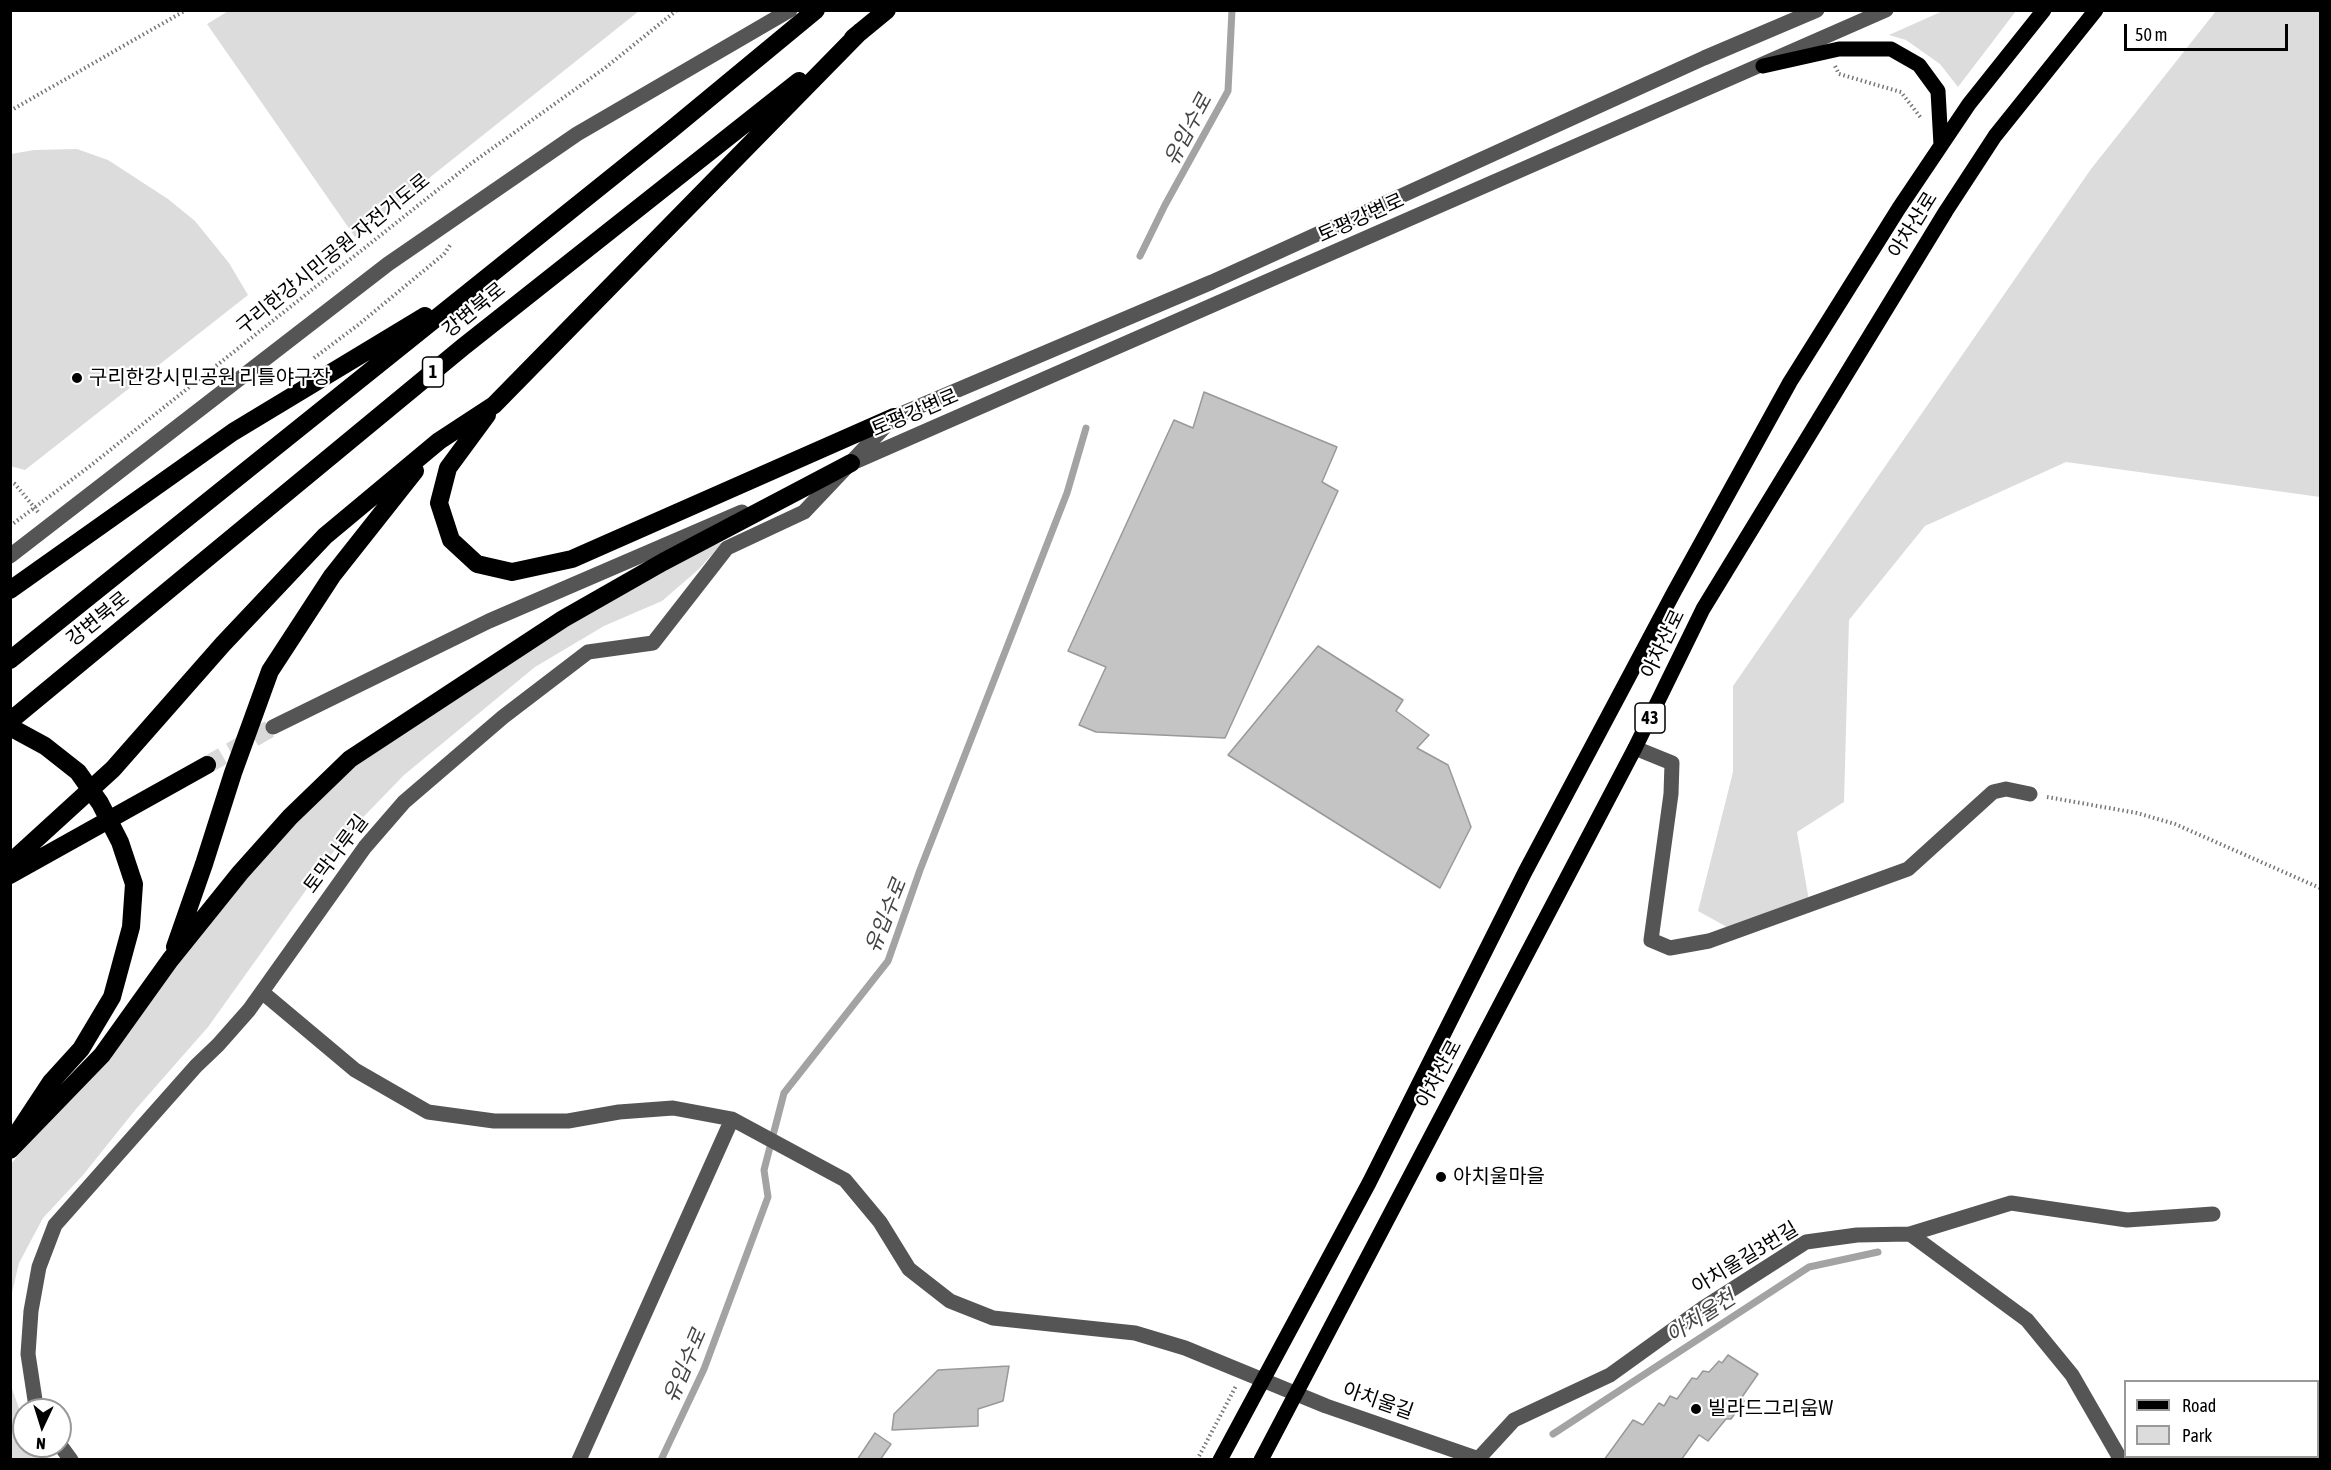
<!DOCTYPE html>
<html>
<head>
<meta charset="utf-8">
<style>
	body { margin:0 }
	#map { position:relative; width:2331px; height:1470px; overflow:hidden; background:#fff; font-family:"Asap Condensed",sans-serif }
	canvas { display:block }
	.frame { position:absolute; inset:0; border:12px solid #000; pointer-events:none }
	.legend { position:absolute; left:2124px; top:1380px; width:195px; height:78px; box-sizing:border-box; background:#fff; border:2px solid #999; margin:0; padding:8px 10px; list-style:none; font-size:18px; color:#000 }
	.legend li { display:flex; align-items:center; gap:12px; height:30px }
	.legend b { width:30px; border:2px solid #999 }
	.north { position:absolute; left:12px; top:1398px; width:60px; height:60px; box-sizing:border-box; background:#fff; border:2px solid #999; border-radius:50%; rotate:184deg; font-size:16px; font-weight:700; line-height:24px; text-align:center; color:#000 }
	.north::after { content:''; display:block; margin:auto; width:21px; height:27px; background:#000; clip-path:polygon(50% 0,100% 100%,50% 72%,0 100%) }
	.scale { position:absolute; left:2124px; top:24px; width:164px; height:27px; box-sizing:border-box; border:3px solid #000; border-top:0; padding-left:8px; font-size:18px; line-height:21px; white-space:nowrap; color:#000; -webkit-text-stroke:4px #fff; paint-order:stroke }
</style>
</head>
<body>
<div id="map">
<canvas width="2331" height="1470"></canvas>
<div class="frame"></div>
<ul class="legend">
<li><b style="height:8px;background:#000"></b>Road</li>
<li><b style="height:16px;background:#dcdcdc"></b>Park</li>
</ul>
<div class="north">N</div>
<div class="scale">50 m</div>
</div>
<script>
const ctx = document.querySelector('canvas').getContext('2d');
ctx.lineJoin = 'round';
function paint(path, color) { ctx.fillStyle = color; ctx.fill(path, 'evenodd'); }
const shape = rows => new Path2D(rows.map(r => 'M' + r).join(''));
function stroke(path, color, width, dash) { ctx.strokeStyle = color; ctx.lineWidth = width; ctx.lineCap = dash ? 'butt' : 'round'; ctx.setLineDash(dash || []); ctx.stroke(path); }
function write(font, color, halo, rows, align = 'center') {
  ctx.font = font + ' "Asap Condensed","Noto Sans KR",sans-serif'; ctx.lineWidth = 4.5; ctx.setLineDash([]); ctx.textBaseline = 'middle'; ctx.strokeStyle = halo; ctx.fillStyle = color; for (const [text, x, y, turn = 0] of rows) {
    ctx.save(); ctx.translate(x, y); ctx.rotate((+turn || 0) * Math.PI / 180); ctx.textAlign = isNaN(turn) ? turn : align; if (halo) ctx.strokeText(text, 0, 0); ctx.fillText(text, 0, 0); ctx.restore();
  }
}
paint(shape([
	[230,10,639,10,639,11,355,237,207,24],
	[1945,10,2016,11,1958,87,1940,64,1906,40,1889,35],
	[2216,11,2320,11,2320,497,2066,462,1925,526,1849,620,1844,802,1797,832,1811,912,1736,932,1698,911,1733,772,1733,686,2091,169],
	[77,149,108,160,168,199,195,221,229,263,248,295,25,470,10,466,11,154,34,150],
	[723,542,699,569,662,601,604,626,535,667,404,775,344,837,208,1027,136,1109,83,1175,43,1218,19,1263,11,1297,11,1164,282,834,365,757,588,611,705,548],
	[11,1386,24,1422,24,1446,37,1446,45,1459,11,1459]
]), '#dcdcdc');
stroke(shape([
	[1140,256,1165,205,1228,91,1232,10],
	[1553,1434,1809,1267,1878,1252],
	[661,1460,704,1369,768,1197,764,1170,784,1093,888,961,920,870,1067,493,1086,428]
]), '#a3a3a3', 7);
const building = shape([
	[1204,392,1337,447,1322,482,1338,491,1225,738,1096,732,1079,725,1106,667,1068,651,1174,420,1193,428,1204,392],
	[1318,646,1403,700,1396,711,1429,735,1417,748,1448,765,1471,827,1440,888,1228,755,1318,646],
	[1728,1355,1758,1374,1742,1397,1744,1401,1731,1419,1726,1419,1708,1441,1699,1435,1681,1460,1604,1460,1633,1420,1643,1425,1659,1403,1664,1406,1670,1396,1677,1399,1692,1378,1697,1379,1703,1371,1709,1372,1719,1361,1722,1363,1728,1355],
	[1009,1366,1003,1401,978,1409,978,1426,892,1430,894,1414,938,1370,1009,1366],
	[875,1433,891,1444,880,1460,857,1460,875,1433]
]);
paint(building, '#c4c4c4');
stroke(building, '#999', 1.5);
stroke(shape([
	[207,765,273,727]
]), '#d9d9d9', 18, [18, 9]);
stroke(shape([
	[1835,66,1839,74,1901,92,1921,118],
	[10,111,186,10],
	[314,358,358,325,444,254,451,244],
	[10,481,15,484,38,512],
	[10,526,90,466,469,165,605,68,677,10],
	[2047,797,2137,813,2175,824,2320,888],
	[1197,1460,1236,1386]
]), '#777', 4, [1.5, 3]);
stroke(shape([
	[857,461,1886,10],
	[10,556,388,264,577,134,790,10],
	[273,727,489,621,742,512],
	[1635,748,1672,763,1671,794,1651,940,1670,948,1709,941,1908,869,1993,792,2006,789,2030,794],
	[262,992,355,1070,428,1112,494,1121,568,1121,619,1112,673,1108,732,1119,845,1180,880,1222,909,1269,950,1301,993,1318,1135,1333,1185,1348,1326,1406,1482,1460],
	[1910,1234,2011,1203,2127,1220,2213,1214],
	[41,1410,35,1400,28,1354,31,1311,39,1267,55,1225,196,1066,218,1045,249,1010,365,847,404,802,503,717,588,652,653,643,727,548,804,512,894,417,1212,282,1704,58,1817,10],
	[2318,1417,2320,1418],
	[60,1445,71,1460],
	[2318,1450,2320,1458],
	[1479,1458,1514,1420,1610,1375,1703,1308,1806,1242,1857,1235,1910,1234,2027,1320,2072,1375,2121,1460],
	[579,1460,732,1119]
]), '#555', 15);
stroke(shape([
	[1763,66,1839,49,1891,49,1919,65,1938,91,1941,145],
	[1220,1460,1369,1183,1525,872,1674,592,1790,382,1899,208,1969,104,2044,10],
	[1261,1460,1635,748,1703,609,1946,211,1995,136,2096,10]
]), '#000', 15);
stroke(shape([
	[853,38,887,10],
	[487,415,448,468,439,503,451,540,477,564,512,572,572,559,894,417],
	[10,590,233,432,425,316],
	[10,660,672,129,816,10],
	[10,721,463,347,799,81],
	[10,727,45,746,78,772,100,803,120,842,134,884,131,927,112,997,81,1049,51,1082,18,1132],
	[10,863,113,769,223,644,325,536,439,441,494,405,861,31],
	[10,875,207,765],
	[175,947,204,864,233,773,270,671,332,576,415,471],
	[10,1150,102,1055,170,960,240,873,290,817,350,759,563,619,663,562,851,463]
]), '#000', 18);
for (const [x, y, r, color] of [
	[77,378,6,"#000"],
	[1441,1177,6,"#000"],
	[1696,1409,6,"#000"]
]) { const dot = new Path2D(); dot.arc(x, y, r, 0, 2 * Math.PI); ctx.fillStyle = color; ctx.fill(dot); stroke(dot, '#fff', 2); }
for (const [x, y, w] of [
	[433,372,21],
	[1650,718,30]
]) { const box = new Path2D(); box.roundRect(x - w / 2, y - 15, w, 30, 4.5); ctx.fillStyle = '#fff'; ctx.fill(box); stroke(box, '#000', 1.5); }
write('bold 18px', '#000', null, [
	["1",433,372],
	["43",1650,718]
]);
write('20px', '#000', '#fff', [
	["토평강변로",1361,218,-24],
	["아차산로",1913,225,-58],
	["구리한강시민공원 자전거도로",333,254,-39],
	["강변북로",474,310,-39],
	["토평강변로",915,413,-23],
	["강변북로",98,619,-39],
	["아차산로",1663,644,-64],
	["토막나루길",336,854,-53],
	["아차산로",1439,1074,-62],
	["아치울길3번길",1745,1258,-31],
	["아치울길",1378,1401,19]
]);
write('20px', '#000', '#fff', [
	["구리한강시민공원 리틀야구장",89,378],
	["아치울마을",1453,1177],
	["빌라드그리움W",1708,1409]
], 'left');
write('italic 21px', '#444', '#fff', [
	["유입수로",1188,130,-62],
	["유입수로",886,916,-68],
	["아치울천",1701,1317,-33],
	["유입수로",685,1366,-67]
]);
</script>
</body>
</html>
